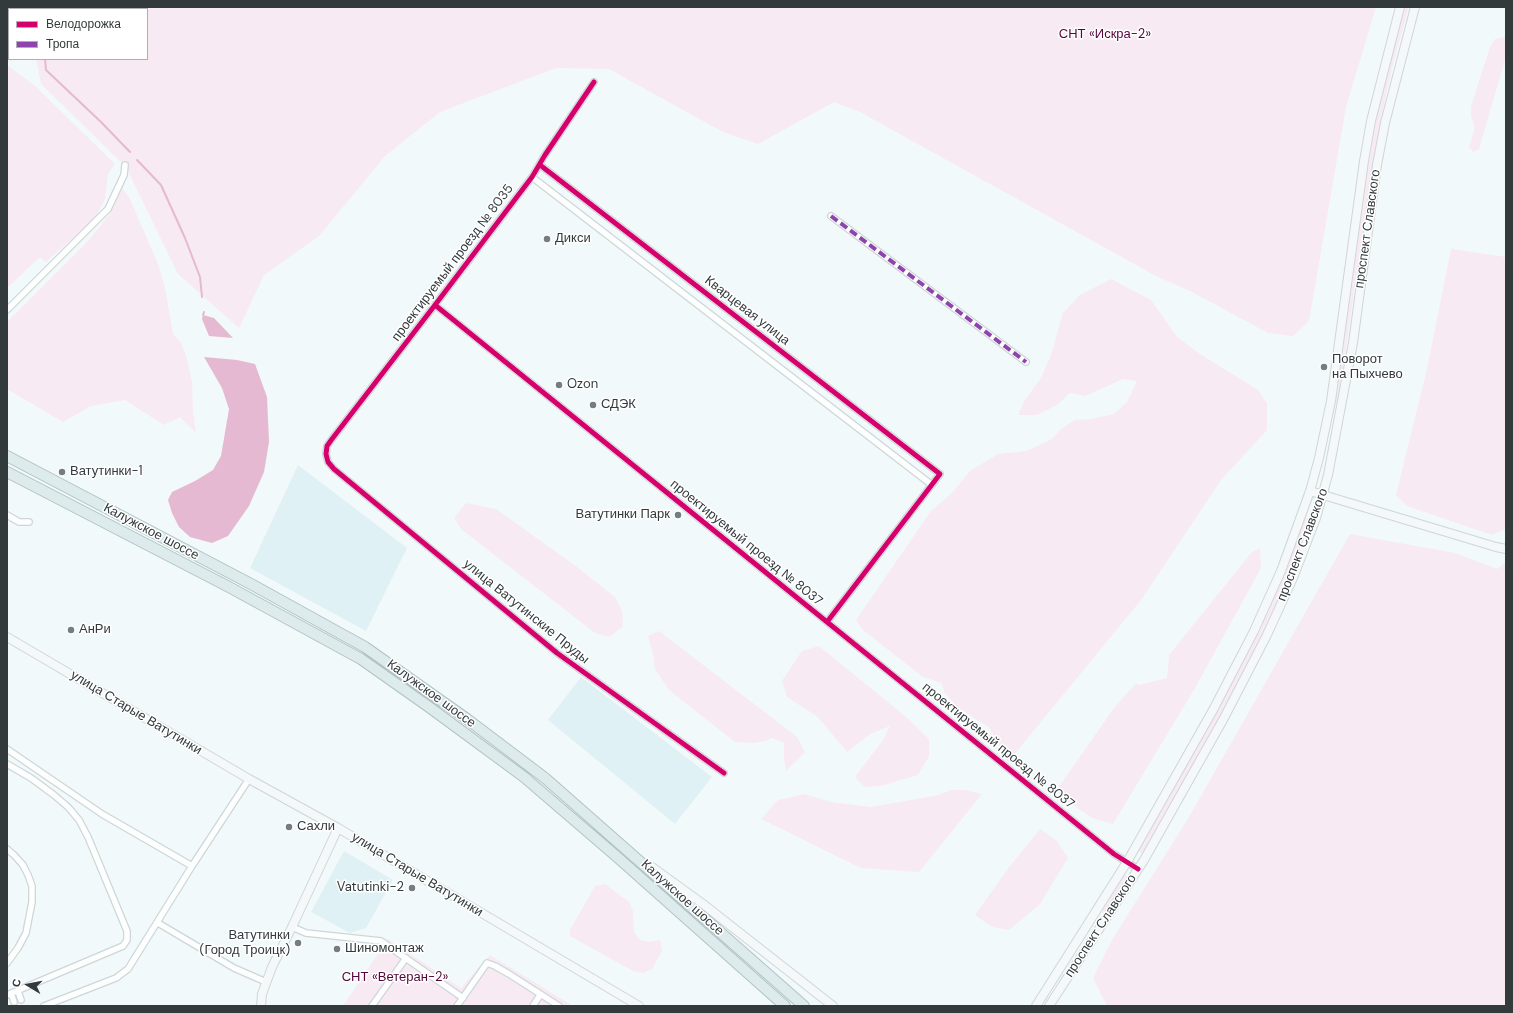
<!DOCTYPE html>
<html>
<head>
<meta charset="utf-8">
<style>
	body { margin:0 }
	#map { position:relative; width:1513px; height:1013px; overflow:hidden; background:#f2f9fa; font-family:"DM Sans",sans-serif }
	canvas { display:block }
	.frame { position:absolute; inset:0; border:8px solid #333a3b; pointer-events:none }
	.legend { position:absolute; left:8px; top:8px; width:140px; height:52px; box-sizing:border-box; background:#fff; border:1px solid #adb0b1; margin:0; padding:5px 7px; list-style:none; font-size:12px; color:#333a3b }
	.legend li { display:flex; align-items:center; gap:8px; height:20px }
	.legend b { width:20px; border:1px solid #adb0b1 }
	.north { position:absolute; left:8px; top:965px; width:40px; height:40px; -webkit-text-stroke:3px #fff; paint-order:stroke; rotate:280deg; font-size:11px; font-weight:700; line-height:16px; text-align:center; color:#333a3b }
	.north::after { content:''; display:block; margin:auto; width:14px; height:18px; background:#333a3b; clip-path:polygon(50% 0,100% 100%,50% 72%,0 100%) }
</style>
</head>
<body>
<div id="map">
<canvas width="1513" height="1013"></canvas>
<div class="frame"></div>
<ul class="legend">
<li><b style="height:5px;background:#d6006c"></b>Велодорожка</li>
<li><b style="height:5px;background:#8e44ad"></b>Тропа</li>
</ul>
<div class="north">С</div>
</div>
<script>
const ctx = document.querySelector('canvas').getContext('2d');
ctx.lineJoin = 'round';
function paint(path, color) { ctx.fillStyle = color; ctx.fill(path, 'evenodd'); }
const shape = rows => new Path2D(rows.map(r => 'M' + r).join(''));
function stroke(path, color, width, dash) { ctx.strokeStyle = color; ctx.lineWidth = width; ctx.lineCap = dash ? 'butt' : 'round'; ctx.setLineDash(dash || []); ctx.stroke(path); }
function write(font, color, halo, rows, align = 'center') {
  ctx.font = font + ' "DM Sans",sans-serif'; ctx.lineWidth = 3; ctx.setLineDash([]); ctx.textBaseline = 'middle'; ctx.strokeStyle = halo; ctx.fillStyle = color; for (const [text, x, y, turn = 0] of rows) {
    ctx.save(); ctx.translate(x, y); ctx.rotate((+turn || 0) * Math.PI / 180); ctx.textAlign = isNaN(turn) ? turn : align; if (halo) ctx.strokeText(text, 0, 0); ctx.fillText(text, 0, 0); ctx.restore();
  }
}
paint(shape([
	[298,465,407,548,366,631,250,568],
	[581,677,712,777,675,824,548,720],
	[344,851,393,880,366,928,350,933,311,912]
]), '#dff1f4');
paint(shape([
	[7,7,14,7,15,9,9,9,9,59,11,59,7,63],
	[22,7,1376,7,1346,107,1309,321,1293,336,1268,333,1192,292,1156,276,860,112,834,102,758,144,723,132,609,69,556,68,440,112,385,156,319,236,264,275,239,328,178,274,126,167,41,84,36,59,147,59,147,9,22,9],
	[1405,7,1409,7,1394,60,1380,122,1372,170,1338,403,1336,403,1368,168,1376,120,1390,60],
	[1505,37,1506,57,1479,149,1473,152,1469,147,1475,127,1471,117,1471,106,1490,47,1495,39],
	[7,65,35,86,115,164,108,174,105,199,96,217,46,262,40,257,7,288],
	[122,188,129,197,158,264,165,288,173,334,181,343,186,355,192,382,193,410,196,433,180,417,164,425,125,400,91,406,63,422,7,389,7,322,88,241,110,214],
	[1451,249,1506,257,1506,529,1492,535,1407,506,1396,495,1427,369],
	[1111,279,1151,300,1177,337,1200,354,1258,390,1267,403,1267,430,1221,480,1141,600,1008,762,989,727,958,708,945,693,941,683,923,677,863,630,856,620,931,511,952,493,970,471,998,454,1026,451,1052,439,1062,428,1075,420,1091,419,1114,414,1127,402,1137,381,1123,379,1085,396,1070,393,1057,405,1037,415,1018,415,1025,400,1041,378,1051,355,1063,313,1080,295],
	[466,503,496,509,577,567,615,597,622,611,623,626,610,637,595,633,461,529,454,518],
	[1305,517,1310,519,1289,574,1262,635,1221,715,1142,854,1138,851,1216,713,1258,633,1284,573],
	[1350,534,1455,553,1497,569,1506,562,1506,1006,1107,1006,1093,978,1112,940,1189,817],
	[1260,548,1261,568,1195,688,1113,824,1092,818,1060,796,1058,788,1114,708,1136,683,1139,685,1167,678,1169,655,1251,553],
	[659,631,797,737,805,752,786,771,784,759,784,743,772,738,766,741,752,743,735,742,669,690,655,669,653,654,648,636],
	[819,646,906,717,929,739,929,756,918,775,880,786,865,787,855,777,883,740,890,726,870,734,847,752,818,717,787,697,782,681,802,651],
	[951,790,965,790,982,794,919,872,861,868,761,819,778,800,804,794,831,802,871,807,939,795],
	[1040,829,1057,841,1068,858,1040,904,1009,930,992,927,975,915,1010,866],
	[1124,874,1128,877,1105,914,1102,912],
	[605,884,629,902,633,911,634,932,640,940,650,942,660,940,662,951,652,969,643,973,633,971,570,936,570,930,595,886],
	[388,939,461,988,490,955,573,1006,343,1006]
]), '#f7eaf3');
paint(shape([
	[203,315,214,318,233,338,209,336,202,319],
	[204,357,237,360,255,364,267,397,269,442,264,472,249,506,228,536,212,543,190,537,179,527,172,513,168,500,172,492,195,481,213,470,221,456,229,409,222,388]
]), '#e5b9d2');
stroke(shape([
	[28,7,28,9],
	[45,59,46,70,101,122,130,152],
	[137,160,161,185,185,238,200,277,202,297],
	[203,315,204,312]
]), '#e5b9d2', 2);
const street = shape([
	[594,82,545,155,532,177,435,305,332,439,327,446,326,454,328,462,334,469,557,653,724,773],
	[540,165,940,474,827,622],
	[532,177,932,485],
	[831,216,1026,362],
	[435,305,1114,854,1138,869],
	[7,310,108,209,124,175,125,165],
	[7,515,19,522,29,522],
	[7,749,102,814,192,866],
	[7,764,31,778,54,795,68,807,79,820,88,837,127,931,127,940,123,946,7,995],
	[7,849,14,855,23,865,28,875,32,886,32,902,26,933,18,948,7,963],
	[158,923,234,968,266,982],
	[292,927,306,933,381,941,463,998],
	[18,991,21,1000],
	[11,993,14,1002],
	[44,1006,116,978,128,969,192,866,249,779],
	[372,1006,406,958],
	[457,1006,487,963,495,966,509,974,559,1006],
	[533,1006,540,995]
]);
const secondary = shape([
	[1310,491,1496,547,1506,549],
	[7,637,249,779,338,828,639,1006],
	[652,867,703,904,833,1006],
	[261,1006,262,994,272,967,292,927,338,828],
	[1036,1006,1127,862,1213,710,1254,631,1281,571,1310,491,1319,458,1331,401,1364,161,1371,121,1400,7],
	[1049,1006,1144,860,1224,718,1266,637,1293,578,1316,518,1328,475,1353,343,1377,165,1385,123,1415,7]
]);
const highway = shape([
	[7,456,251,584,365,647,467,719,545,778,804,1006],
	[7,472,229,587,361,659,429,707,524,777,616,856,785,1006]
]);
stroke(street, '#cfd6d7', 8);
stroke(secondary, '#cfd6d7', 10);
stroke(highway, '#b1c3c5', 12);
stroke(street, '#fdfefe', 5.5);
stroke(secondary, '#f4f8f9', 8);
stroke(highway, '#ddebed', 10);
stroke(shape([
	[831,216,1026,362]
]), '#8e44ad', 4, [8, 4]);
stroke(shape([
	[594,82,545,155,532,177,435,305,332,439,327,446,326,454,328,462,334,469,557,653,724,773],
	[540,165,940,474,827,622],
	[435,305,1114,854,1138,869]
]), '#d6006c', 5);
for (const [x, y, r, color] of [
	[547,239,4,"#767d7e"],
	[1324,367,4,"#767d7e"],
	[559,385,4,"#767d7e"],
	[593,405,4,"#767d7e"],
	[62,472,4,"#767d7e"],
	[678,515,4,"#767d7e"],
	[71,630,4,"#767d7e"],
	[289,827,4,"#767d7e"],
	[412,888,4,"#767d7e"],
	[298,943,4,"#767d7e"],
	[337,949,4,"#767d7e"]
]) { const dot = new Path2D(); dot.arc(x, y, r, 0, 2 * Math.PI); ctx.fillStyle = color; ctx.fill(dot); stroke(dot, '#fff', 1.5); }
write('13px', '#55063c', '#fff', [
	["СНТ «Искра-2»",1105,35],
	["СНТ «Ветеран-2»",395,978]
]);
write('13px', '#333a3b', '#fff', [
	["проспект Славского",1368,229,-82],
	["проектируемый проезд № 8035",453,263,-53],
	["Кварцевая улица",747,311,38],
	["Калужское шоссе",151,532,28],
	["проектируемый проезд № 8037",746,543,39],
	["проспект Славского",1303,545,-69],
	["улица Ватутинские Пруды",526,612,39],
	["Калужское шоссе",431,694,36],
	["улица Старые Ватутинки",136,713,31],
	["проектируемый проезд № 8037",998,746,39],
	["улица Старые Ватутинки",417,875,31],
	["Калужское шоссе",682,898,42],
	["проспект Славского",1101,926,-57]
]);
write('13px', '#333a3b', '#fff', [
	["Дикси",555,239],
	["Поворот",1332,360],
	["на Пыхчево",1332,375],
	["Ozon",567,385],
	["СДЭК",601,405],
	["Ватутинки-1",70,472],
	["Ватутинки Парк",670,515,"right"],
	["АнРи",79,630],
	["Сахли",297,827],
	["Vatutinki-2",404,888,"right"],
	["Ватутинки",290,936,"right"],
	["(Город Троицк)",290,951,"right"],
	["Шиномонтаж",345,949]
], 'left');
</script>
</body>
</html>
